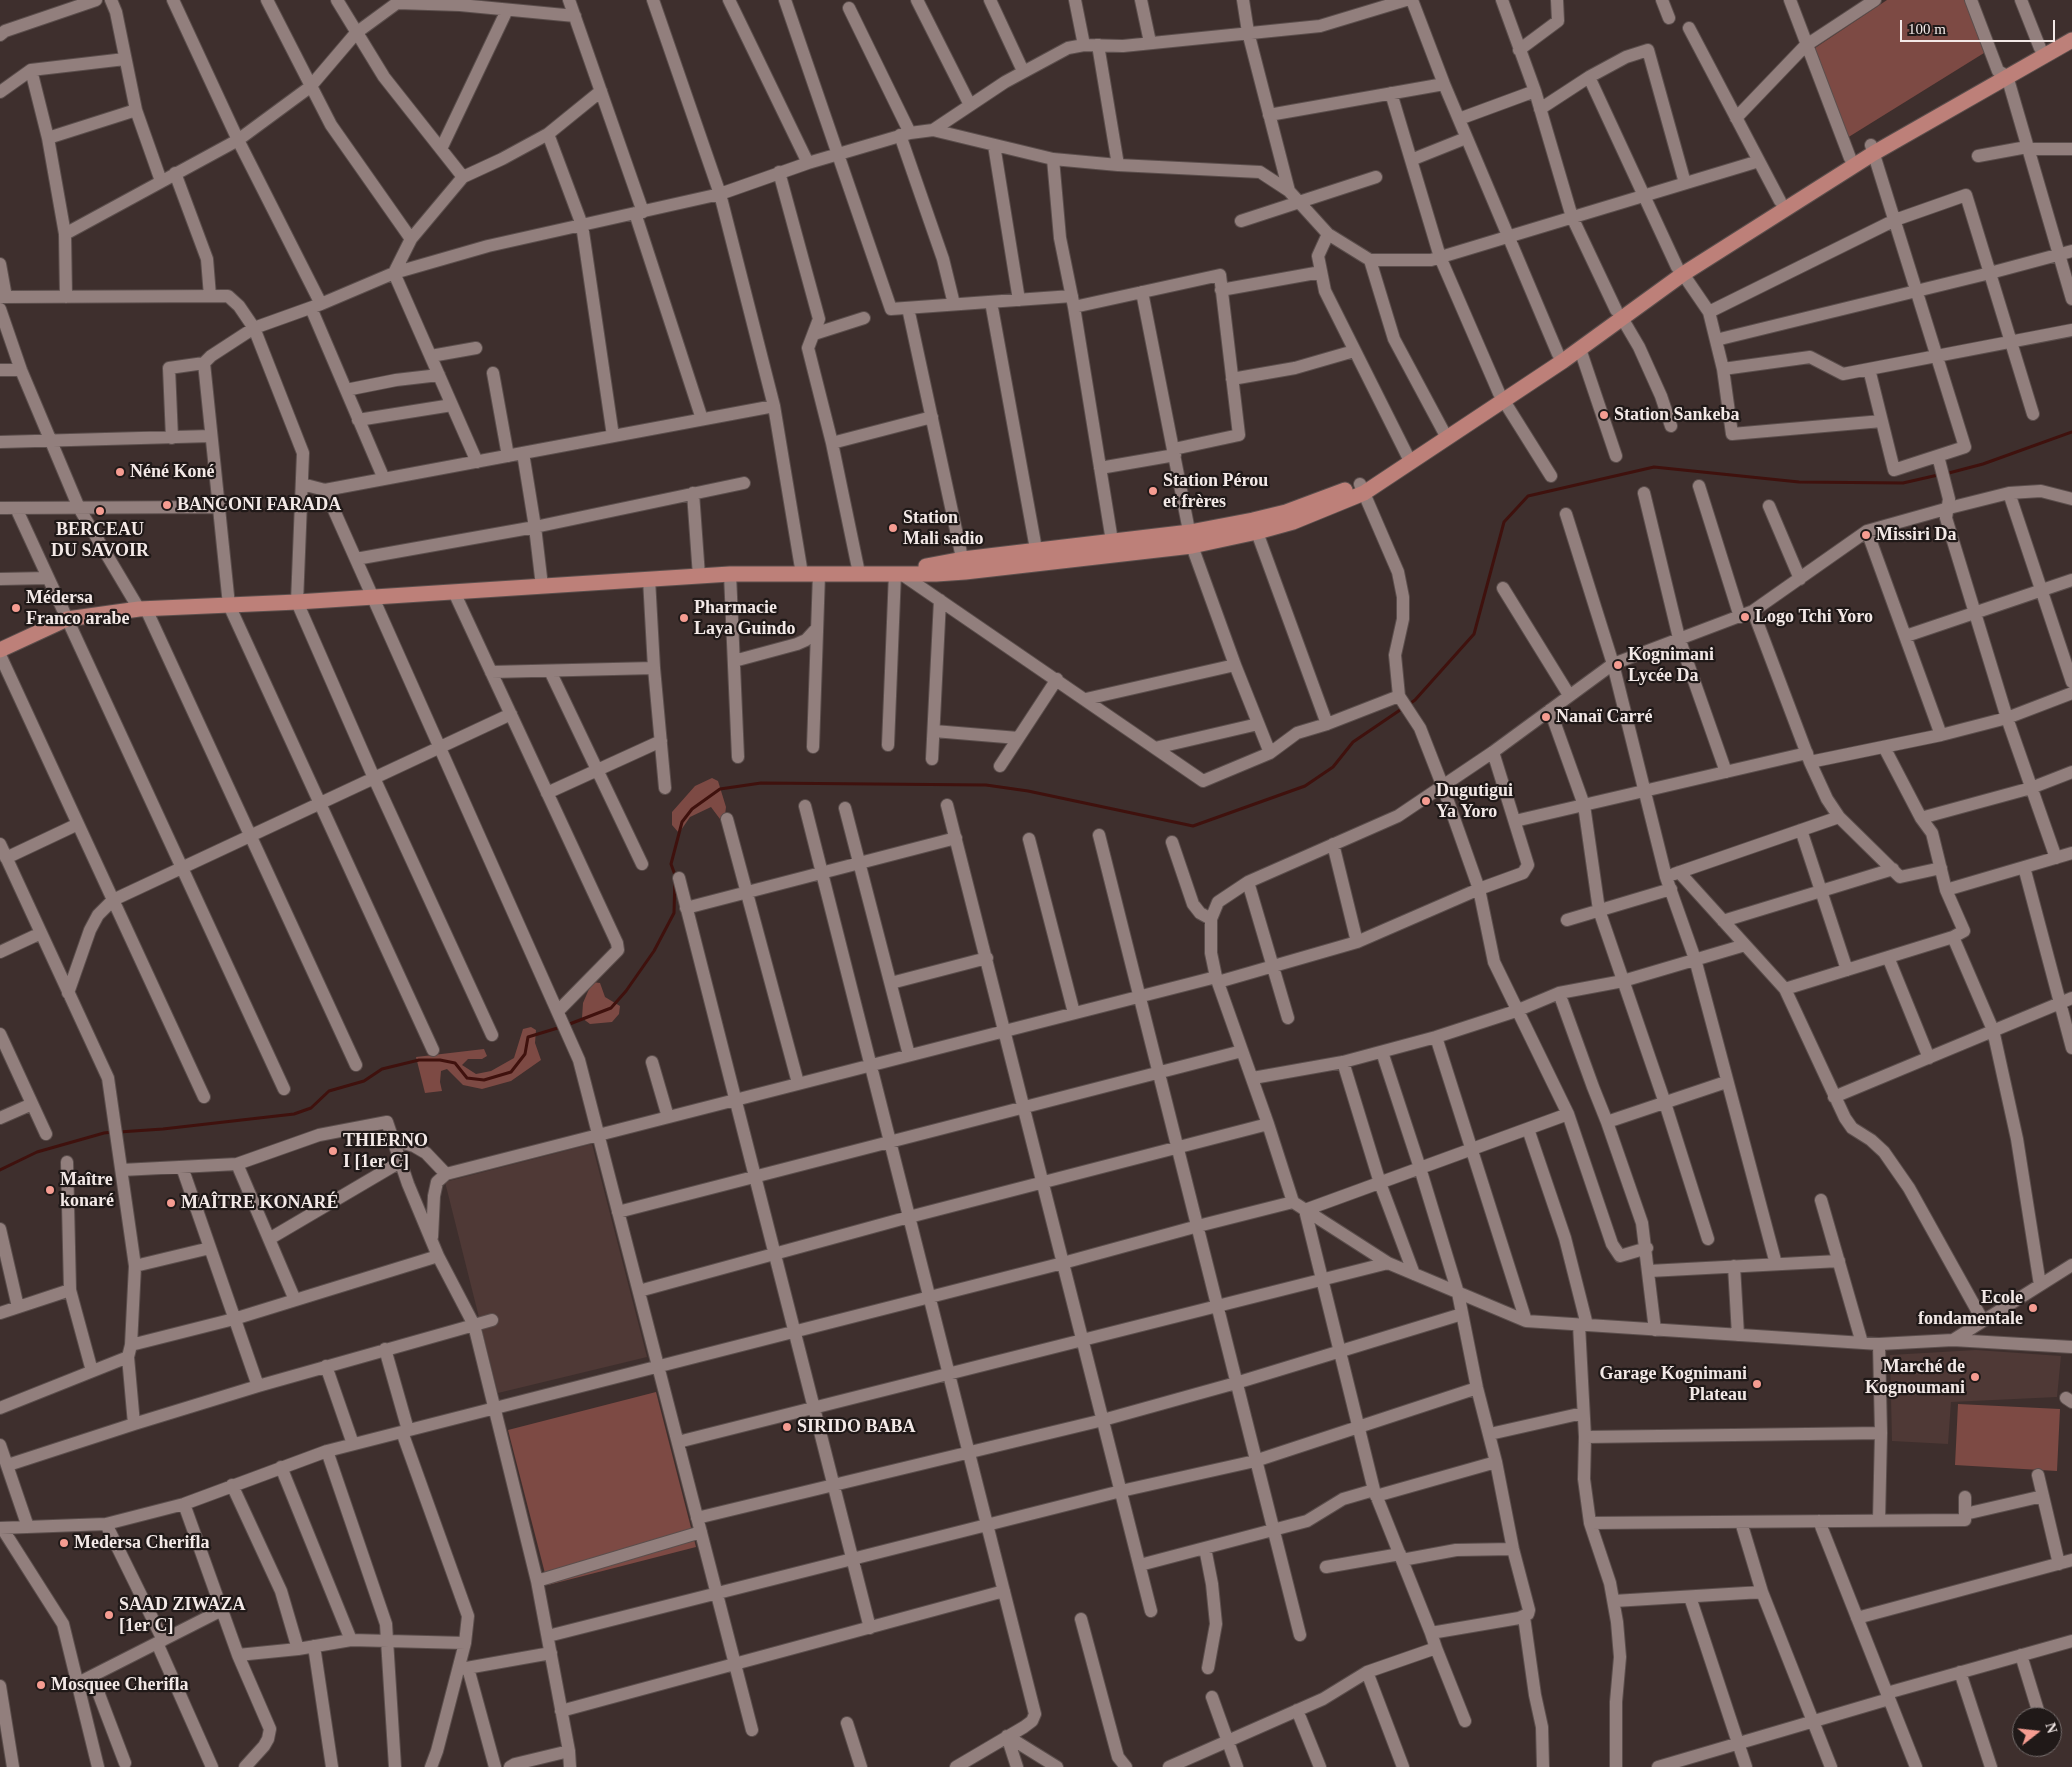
<!DOCTYPE html>
<html>
<head>
<meta charset="utf-8">
<style>
	body { margin:0 }
	#map { position:relative; width:2072px; height:1767px; overflow:hidden; background:#3e2f2d; font-family:Georgia,serif }
	canvas { display:block }
	.north { position:absolute; left:2012px; top:1707px; width:50px; height:50px; box-sizing:border-box; background:#201918; border:1px solid #746c6b; border-radius:50%; rotate:74deg; font-size:14px; font-weight:700; line-height:20px; text-align:center; color:#f3e9e7 }
	.north::after { content:''; display:block; margin:auto; width:18px; height:22px; background:#f59c91; clip-path:polygon(50% 0,100% 100%,50% 72%,0 100%) }
	.scale { position:absolute; left:1900px; top:20px; width:155px; height:22px; box-sizing:border-box; border:2px solid #f3e9e7; border-top:0; padding-left:6px; font-size:15px; line-height:18px; white-space:nowrap; color:#f3e9e7; -webkit-text-stroke:4px #201918; paint-order:stroke }
</style>
</head>
<body>
<div id="map">
<canvas width="2072" height="1767"></canvas>
<div class="north">N</div>
<div class="scale">100 m</div>
</div>
<script>
const ctx = document.querySelector('canvas').getContext('2d');
ctx.lineJoin = 'round';
function paint(path, color) { ctx.fillStyle = color; ctx.fill(path, 'evenodd'); }
const shape = rows => new Path2D(rows.map(r => 'M' + r).join(''));
function stroke(path, color, width, dash) { ctx.strokeStyle = color; ctx.lineWidth = width; ctx.lineCap = dash ? 'butt' : 'round'; ctx.setLineDash(dash || []); ctx.stroke(path); }
function write(font, color, halo, rows, align = 'center') {
  ctx.font = font + ' Georgia,serif'; ctx.lineWidth = 4.5; ctx.setLineDash([]); ctx.textBaseline = 'middle'; ctx.strokeStyle = halo; ctx.fillStyle = color; for (const [text, x, y, turn = 0] of rows) {
    ctx.save(); ctx.translate(x, y); ctx.rotate((+turn || 0) * Math.PI / 180); ctx.textAlign = isNaN(turn) ? turn : align; if (halo) ctx.strokeText(text, 0, 0); ctx.fillText(text, 0, 0); ctx.restore();
  }
}
paint(shape([
	[592,1144,647,1357,498,1393,445,1182],
	[1976,1350,2061,1356,2057,1397,1951,1402,1948,1444,1892,1441,1890,1355]
]), '#4f3936');
paint(shape([
	[1887,0,1965,0,1984,53,1847,138,1815,48],
	[712,778,718,781,726,807,725,815,720,819,711,807,690,817,679,833,672,825,672,812,695,786],
	[592,982,600,983,605,997,620,1006,619,1014,612,1022,590,1024,582,1018,583,1003],
	[531,1027,536,1030,535,1043,541,1060,511,1081,482,1089,463,1085,447,1069,441,1071,440,1082,442,1091,425,1093,416,1057,484,1049,487,1056,482,1059,468,1059,462,1065,476,1074,491,1071,514,1058,523,1029],
	[656,1392,696,1547,548,1585,508,1430],
	[1958,1404,2060,1409,2057,1471,1955,1465]
]), '#7d4a44');
stroke(shape([
	[1945,474,1983,464,2072,432],
	[1408,705,1415,700,1474,634,1504,522,1528,496,1654,467,1799,482,1903,483,1938,475],
	[567,1025,611,1008,626,991,654,951,674,913,675,875,671,864,682,822,692,809,720,789,761,783,986,785,1028,791,1193,826,1305,786,1333,767,1353,742,1403,708],
	[119,1132,163,1129,294,1114,311,1108,329,1091,364,1081,382,1069,419,1060,440,1060,455,1063,467,1078,484,1080,511,1072,525,1054,528,1037,561,1027],
	[0,1170,37,1152,104,1133,113,1132]
]), '#3f110d', 3);
const minor = shape([
	[111,0,116,12,136,110,161,181],
	[173,0,238,140,321,304],
	[267,0,331,125,411,239],
	[337,0,384,77,463,177],
	[569,0,643,212],
	[653,0,720,194,774,406,802,574],
	[729,0,808,163],
	[785,0,891,309,1072,296],
	[917,0,970,105],
	[990,0,1023,71],
	[1075,0,1084,45],
	[1141,0,1150,42],
	[1243,0,1248,32,1289,191],
	[1412,0,1444,84,1558,354],
	[1502,0,1535,91,1572,217,1616,310],
	[1662,0,1669,18],
	[1790,0,1850,158],
	[1971,0,1998,71,2007,76,2072,299],
	[2021,0,2040,48],
	[849,8,910,133],
	[1689,28,1780,201],
	[0,35,5,31,96,0],
	[1098,45,1118,165],
	[1519,50,1558,21,1557,0],
	[31,70,48,138,65,234,238,140,310,87,356,33,397,3,460,5,575,16],
	[1589,77,1677,267],
	[0,92,31,70,125,59],
	[1391,93,1440,257,1499,393,1551,476],
	[1540,109,1589,77,1626,57,1648,50,1685,183],
	[1269,115,1444,84],
	[1736,118,1805,46,1875,0],
	[1459,119,1535,91],
	[933,130,1053,159,1118,165,1260,172,1289,191,1328,234,1370,260,1431,260,1759,161],
	[548,134,582,225,613,436],
	[900,135,943,259,954,304],
	[48,138,136,110],
	[994,145,1019,300],
	[441,149,507,10],
	[2028,149,2072,149],
	[1978,156,2027,147],
	[1053,159,1060,238,1074,307,1112,541],
	[1411,160,1466,138],
	[779,172,819,319,808,348,832,443,859,573],
	[175,173,207,259,210,296],
	[635,213,702,419],
	[1241,221,1376,177],
	[65,234,66,297],
	[1328,234,1318,256,1325,291,1411,463],
	[1370,260,1394,339,1447,438],
	[0,264,6,297],
	[1683,274,1709,312,1723,369,1732,434,1882,421],
	[1221,290,1321,272],
	[1142,292,1192,546,1235,665,1270,753],
	[0,297,228,296,239,306,254,328,303,453,297,602,374,778,492,1035],
	[991,302,1038,560],
	[1074,307,1220,275,1239,435,1174,449],
	[311,308,384,479],
	[908,308,964,567],
	[0,309,21,370,79,508,139,609],
	[1709,312,1895,220,1966,195,2033,414],
	[1622,318,1639,347,1661,396,1671,426],
	[814,334,864,318],
	[1716,340,1990,273,2072,251],
	[1580,349,1616,456],
	[431,356,476,348],
	[204,363,229,605,433,1050],
	[1723,369,1810,357,1843,374,2072,330],
	[1869,369,1894,470,1965,447,1871,145],
	[0,370,21,370],
	[493,373,508,456],
	[1232,379,1295,368,1354,351],
	[346,390,396,380,439,375],
	[358,420,452,405],
	[172,438,169,368,204,363,211,356,254,328,321,304,394,273,488,246,720,194,808,163,910,133,933,130,1005,82,1068,48,1084,45,1123,46,1320,26,1406,0],
	[0,442,211,436],
	[832,443,932,417],
	[523,453,535,527,542,586],
	[1938,456,1949,499,1946,518,2007,718,2056,858],
	[477,462,394,273,411,239,463,177,502,159,548,134,601,91],
	[1100,468,1175,455],
	[302,484,325,490,774,406],
	[1699,486,1740,617],
	[325,490,579,1060,752,1730],
	[693,493,699,576],
	[1644,493,1679,638,1726,772],
	[2009,493,2072,682],
	[1769,506,1800,579],
	[0,508,219,507],
	[16,508,284,1089],
	[1566,514,1613,664,1666,877,1695,959,1776,1264],
	[1254,524,1327,724],
	[1867,531,1941,735],
	[356,559,535,527,744,483],
	[900,573,1203,781,1270,753,1297,733,1327,724,1399,696,1395,655,1403,619,1403,597,1398,572,1360,484],
	[730,574,738,757],
	[0,579,48,578],
	[649,579,654,668,665,788],
	[1503,588,1569,695],
	[454,592,617,943,618,950,558,1011],
	[146,609,356,1065],
	[1753,611,1810,762,1827,799,1839,817,1900,877,1941,868],
	[1906,636,2072,580],
	[0,655,204,1097],
	[734,661,797,644,806,640,817,628],
	[550,671,642,864],
	[491,672,654,668],
	[1399,696,1420,728,1443,787,1479,889,1494,962,1568,1114,1612,1244,1620,1256,1647,1248],
	[1086,699,1235,665],
	[1550,710,1584,805,1599,910,1665,1103,1708,1239],
	[934,731,1018,738],
	[888,745,895,573],
	[813,747,819,574],
	[1155,748,1258,724],
	[932,759,940,600],
	[1810,762,1941,735,2007,718,2072,693],
	[1000,766,1057,679],
	[547,793,661,741],
	[947,805,1151,1611],
	[805,806,1035,1714,1032,1721,1024,1727,956,1767],
	[845,808,909,1055],
	[1921,818,2031,788,2072,772],
	[727,819,798,1083],
	[1515,821,1807,753],
	[1801,830,1847,970],
	[1099,835,1300,1635],
	[1029,839,1074,1013],
	[1172,842,1193,904,1200,913,1211,919],
	[0,844,108,1078,135,1266,131,1345,128,1357,134,1424],
	[1333,844,1357,942],
	[6,858,78,824],
	[2024,867,2072,1048],
	[1679,872,1785,989,1845,1118,1852,1128,1871,1140,1884,1152,1909,1188,1983,1321],
	[1674,874,1839,817],
	[679,878,870,1628],
	[1248,882,1288,1018],
	[1946,890,2072,853],
	[686,908,956,838],
	[1567,920,1671,889],
	[1723,921,1893,869],
	[1953,937,1993,1030,2017,1139,2040,1285],
	[0,952,41,933],
	[1888,957,1929,1058],
	[1218,982,1357,942,1479,889,1523,873,1528,865,1493,752],
	[891,983,987,958],
	[1785,989,1953,937,1964,931,1946,890,1932,833,1921,818,1884,747],
	[68,993,90,930,98,915,113,900,511,714],
	[1559,993,1593,1087,1607,1122,1642,1223,1655,1330],
	[0,1034,46,1134],
	[1436,1037,1526,1321],
	[652,1062,668,1117],
	[1343,1062,1380,1183,1414,1274],
	[1253,1078,1343,1062,1436,1037,1516,1011,1559,993,1623,981,1745,945],
	[1834,1097,2072,998],
	[0,1118,32,1104],
	[1607,1122,1726,1082],
	[1528,1129,1565,1238,1587,1325],
	[393,1140,414,1146,426,1153,446,1174],
	[67,1162,70,1290,92,1371],
	[237,1164,295,1300],
	[182,1167,258,1386],
	[122,1170,237,1164,319,1135,387,1122,408,1184,438,1256,474,1325,537,1581,569,1751,570,1767],
	[1821,1200,1862,1343],
	[1293,1202,1268,1124,1216,977,1211,953,1211,919,1218,902,1248,882,1398,816,1493,752,1613,664,1753,611,1867,531,1949,508,2009,493,2041,491,2072,499],
	[618,1212,1242,1051],
	[0,1229,18,1307],
	[432,1237,434,1196,437,1182,446,1174,1216,977],
	[269,1239,400,1162],
	[135,1266,210,1248],
	[1734,1266,1738,1335],
	[1649,1271,1839,1261],
	[639,1291,909,1217,1268,1124],
	[0,1313,70,1290],
	[1579,1325,1585,1437,1584,1479,1590,1523,1610,1583,1617,1622,1620,1657,1616,1702,1616,1767],
	[1953,1340,2072,1265],
	[131,1345,234,1319,438,1256],
	[385,1349,408,1430],
	[326,1366,353,1444],
	[2066,1398,2072,1402],
	[0,1408,128,1357],
	[1490,1434,1583,1413],
	[1585,1437,1881,1433],
	[678,1442,1388,1263],
	[0,1445,28,1527],
	[327,1451,386,1624,395,1767],
	[8,1465,134,1424,258,1386,492,1320],
	[281,1467,351,1640],
	[2038,1475,2059,1564],
	[232,1485,281,1591,298,1649],
	[1376,1496,1496,1462],
	[184,1504,238,1655,270,1729,268,1739,264,1746,245,1767],
	[1965,1514,2043,1496],
	[697,1518,1103,1420,1236,1383,1462,1314],
	[1879,1520,1881,1433,1879,1344],
	[1819,1521,1916,1767],
	[1741,1522,1762,1592,1831,1767],
	[1590,1523,1965,1520,1965,1497],
	[106,1524,163,1640],
	[0,1528,106,1524,184,1504,327,1451,1063,1263,1198,1226,1293,1202,1388,1263,1526,1321,1879,1344,1953,1340,2072,1347],
	[2,1528,63,1624,98,1767],
	[1205,1548,1212,1584,1216,1624,1208,1668],
	[1402,1560,1456,1550,1513,1549],
	[1140,1565,1307,1521,1343,1499,1374,1490],
	[1326,1567,1400,1554],
	[537,1581,701,1532],
	[1690,1597,1746,1767],
	[1614,1601,1762,1592],
	[1524,1617,1535,1695,1542,1727,1543,1767],
	[1857,1618,2072,1560],
	[1081,1619,1118,1757,1126,1767],
	[1431,1633,1374,1490,1305,1210,1568,1114],
	[548,1636,1121,1491,1255,1461,1477,1388],
	[157,1643,212,1767],
	[314,1646,332,1767],
	[1436,1648,1465,1721],
	[238,1655,298,1649,351,1640,465,1643,468,1616,402,1432],
	[2021,1655,2040,1717],
	[468,1668,495,1767],
	[461,1669,551,1653],
	[1367,1672,1403,1767],
	[1960,1672,1991,1767],
	[92,1676,125,1763],
	[78,1683,222,1610],
	[0,1686,13,1767],
	[1887,1693,2072,1641],
	[1212,1697,1237,1767],
	[1297,1710,1320,1767],
	[561,1711,1004,1591],
	[847,1723,861,1767],
	[1007,1736,1057,1767],
	[1007,1736,1017,1767],
	[431,1767,437,1751,465,1643],
	[510,1767,515,1764,569,1751],
	[1169,1767,1323,1699,1367,1672,1436,1648,1431,1633,1519,1618,1528,1614,1529,1610,1513,1549,1496,1462,1477,1388,1458,1293,1420,1168,1382,1052],
	[1658,1767,1889,1699]
]);
const major = shape([
	[926,566,963,559,1190,532,1253,520,1286,512,1345,490],
	[0,650,67,619,139,609,297,602,730,574,936,574,965,572,1192,546,1257,532,1293,522,1364,493,1563,361,1683,274,1874,153,2072,40]
]);
stroke(minor, '#5b4e4c', 14);
stroke(major, '#5b4e4c', 17);
stroke(minor, '#927f7d', 12);
stroke(major, '#bd8079', 15);
for (const [x, y, r, color] of [
	[1604,415,5,"#f59c91"],
	[120,472,5,"#f59c91"],
	[1153,491,5,"#f59c91"],
	[167,505,5,"#f59c91"],
	[100,511,5,"#f59c91"],
	[893,528,5,"#f59c91"],
	[1866,535,5,"#f59c91"],
	[16,608,5,"#f59c91"],
	[1745,617,5,"#f59c91"],
	[684,618,5,"#f59c91"],
	[1618,665,5,"#f59c91"],
	[1546,717,5,"#f59c91"],
	[1426,801,5,"#f59c91"],
	[333,1151,5,"#f59c91"],
	[50,1190,5,"#f59c91"],
	[171,1203,5,"#f59c91"],
	[2033,1308,5,"#f59c91"],
	[1975,1377,5,"#f59c91"],
	[1757,1384,5,"#f59c91"],
	[787,1427,5,"#f59c91"],
	[64,1543,5,"#f59c91"],
	[109,1615,5,"#f59c91"],
	[41,1685,5,"#f59c91"]
]) { const dot = new Path2D(); dot.arc(x, y, r, 0, 2 * Math.PI); ctx.fillStyle = color; ctx.fill(dot); stroke(dot, '#201918', 2); }
write('bold 18px', '#f3e9e7', '#201918', [
	["Station Sankeba",1614,415],
	["Néné Koné",130,472],
	["Station Pérou",1163,481],
	["et frères",1163,502],
	["BANCONI FARADA",177,505],
	["Station",903,518],
	["Mali sadio",903,539],
	["BERCEAU",100,530,"center"],
	["DU SAVOIR",100,551,"center"],
	["Missiri Da",1876,535],
	["Médersa",26,598],
	["Franco arabe",26,619],
	["Pharmacie",694,608],
	["Laya Guindo",694,629],
	["Logo Tchi Yoro",1755,617],
	["Kognimani",1628,655],
	["Lycée Da",1628,676],
	["Nanaï Carré",1556,717],
	["Dugutigui",1436,791],
	["Ya Yoro",1436,812],
	["THIERNO",343,1141],
	["I [1er C]",343,1162],
	["Maître",60,1180],
	["konaré",60,1201],
	["MAÎTRE KONARÉ",181,1203],
	["Ecole",2023,1298,"right"],
	["fondamentale",2023,1319,"right"],
	["Marché de",1965,1367,"right"],
	["Kognoumani",1965,1388,"right"],
	["Garage Kognimani",1747,1374,"right"],
	["Plateau",1747,1395,"right"],
	["SIRIDO BABA",797,1427],
	["Medersa Cherifla",74,1543],
	["SAAD ZIWAZA",119,1605],
	["[1er C]",119,1626],
	["Mosquee Cherifla",51,1685]
], 'left');
</script>
</body>
</html>
